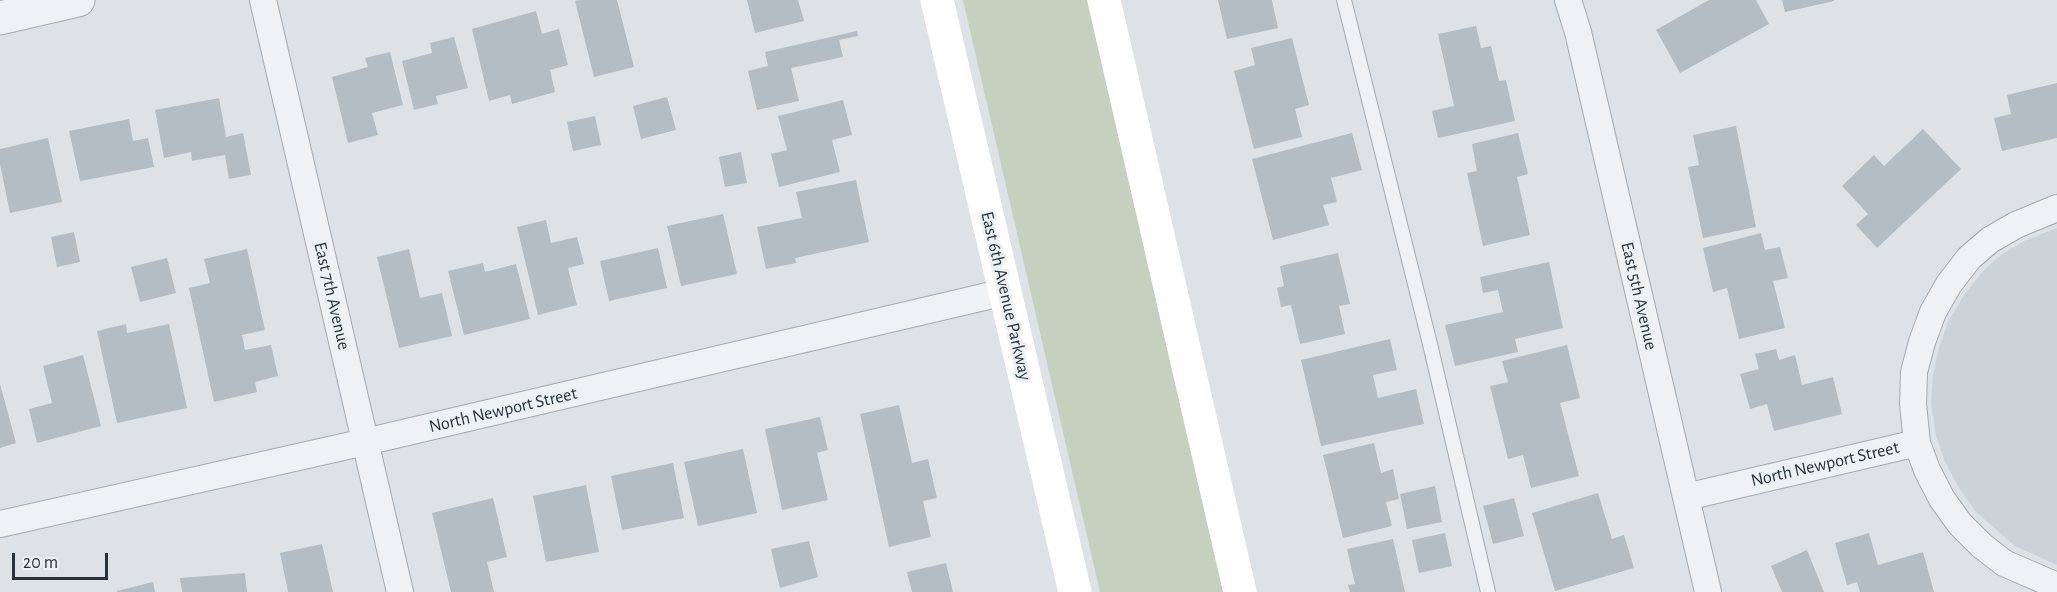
<!DOCTYPE html>
<html>
<head>
<meta charset="utf-8">
<style>
	body { margin:0 }
	#map { position:relative; width:2057px; height:592px; overflow:hidden; background:#dde2e6; font-family:"Alegreya Sans",sans-serif }
	canvas { display:block }
	.scale { position:absolute; left:12px; top:553px; width:96px; height:27px; box-sizing:border-box; border:3px solid #27333c; border-top:0; padding-left:8px; font-size:18px; line-height:21px; white-space:nowrap; color:#27333c; -webkit-text-stroke:4px #ecf1f4; paint-order:stroke }
</style>
</head>
<body>
<div id="map">
<canvas width="2057" height="592"></canvas>
<div class="scale">20 m</div>
</div>
<script>
const ctx = document.querySelector('canvas').getContext('2d');
ctx.lineJoin = 'round';
function paint(path, color) { ctx.fillStyle = color; ctx.fill(path, 'evenodd'); }
const shape = rows => new Path2D(rows.map(r => 'M' + r).join(''));
function stroke(path, color, width, dash) { ctx.strokeStyle = color; ctx.lineWidth = width; ctx.lineCap = dash ? 'butt' : 'round'; ctx.setLineDash(dash || []); ctx.stroke(path); }
function write(font, color, halo, rows, align = 'center') {
  ctx.font = font + ' "Alegreya Sans",sans-serif'; ctx.lineWidth = 6; ctx.setLineDash([]); ctx.textBaseline = 'middle'; ctx.strokeStyle = halo; ctx.fillStyle = color; for (const [text, x, y, turn = 0] of rows) {
    ctx.save(); ctx.translate(x, y); ctx.rotate((+turn || 0) * Math.PI / 180); ctx.textAlign = isNaN(turn) ? turn : align; if (halo) ctx.strokeText(text, 0, 0); ctx.fillText(text, 0, 0); ctx.restore();
  }
}
paint(shape([
	[2057,228,2057,565,2015,546,1975,511,1959,488,1945,462,1936,436,1931,403,1933,375,1939,347,1949,320,1964,295,1983,271,2001,255,2024,241]
]), '#cbd2d8');
paint(shape([
	[963,0,1087,0,1223,592,1100,592]
]), '#c6d0be');
paint(shape([
	[579,0,617,0,634,67,594,77,575,1],
	[747,0,798,0,804,21,755,33],
	[1218,0,1272,0,1278,28,1227,39],
	[1709,0,1756,0,1769,24,1680,73,1656,30],
	[1782,0,1834,0,1834,1,1785,12],
	[536,11,542,34,559,29,568,65,550,70,555,92,512,104,510,95,489,101,472,29],
	[1476,26,1481,48,1491,46,1499,81,1506,80,1515,121,1438,138,1432,111,1454,106,1438,34],
	[857,31,858,36,839,40,843,57,791,68,799,101,757,110,748,71,768,66,765,52],
	[454,37,468,88,436,96,438,104,414,110,402,61,432,53,430,43],
	[1292,38,1309,105,1295,109,1302,137,1254,149,1234,71,1255,65,1251,48],
	[390,52,403,105,372,113,378,135,348,143,332,77,368,67,365,58],
	[2057,83,2057,138,2002,151,1994,118,2011,114,2007,95],
	[667,97,676,130,641,139,633,106],
	[219,98,226,137,243,133,251,175,229,179,225,155,192,161,191,152,164,158,155,110],
	[843,100,852,135,832,140,840,172,779,187,771,154,787,150,778,116],
	[595,116,601,145,573,151,567,122],
	[129,119,133,141,148,138,154,167,80,181,69,131],
	[1736,126,1756,227,1703,238,1688,167,1699,165,1693,135],
	[1923,129,1961,169,1877,248,1856,225,1868,214,1842,186,1874,155,1884,166],
	[1352,133,1362,170,1331,178,1337,202,1323,205,1329,225,1273,240,1252,159],
	[1518,133,1528,174,1517,177,1530,235,1483,246,1467,173,1477,171,1472,144],
	[48,138,62,202,10,213,0,164,0,149],
	[741,152,747,183,725,187,719,157],
	[856,180,869,242,795,258,796,263,766,269,757,227,802,218,796,192],
	[723,214,737,274,681,286,667,226],
	[546,220,551,243,577,237,584,264,568,268,577,305,538,315,517,227],
	[74,232,80,262,57,267,51,237],
	[1761,233,1765,250,1780,247,1788,278,1773,281,1785,328,1739,339,1727,288,1713,292,1703,248],
	[658,248,667,288,609,301,600,261],
	[247,249,265,330,242,335,245,350,271,345,278,376,255,382,257,392,214,402,189,288,210,283,204,259],
	[409,249,420,298,442,293,452,336,399,348,377,257],
	[1338,253,1350,304,1339,306,1345,334,1300,344,1291,305,1281,307,1277,288,1284,286,1280,266],
	[167,258,176,293,140,302,131,267],
	[1549,262,1563,328,1515,339,1518,352,1455,366,1445,325,1503,312,1498,290,1483,293,1480,277],
	[483,263,485,272,516,264,530,319,464,335,448,271],
	[126,324,127,333,169,324,187,408,117,423,97,331],
	[1390,339,1397,370,1373,375,1378,398,1416,389,1424,424,1321,446,1301,360],
	[1567,345,1580,398,1560,403,1579,476,1531,488,1523,455,1508,459,1490,386,1508,382,1502,361],
	[1776,349,1779,360,1795,355,1802,385,1833,377,1842,414,1774,431,1767,404,1750,409,1740,374,1759,369,1755,354],
	[83,355,101,426,37,443,29,409,52,403,43,366],
	[0,384,16,443,0,448],
	[899,405,912,463,928,459,937,498,923,501,931,537,889,547,860,414],
	[820,417,828,450,817,453,828,500,782,510,765,429],
	[1374,443,1381,473,1393,469,1399,499,1386,502,1392,526,1343,538,1323,455],
	[743,449,757,513,698,526,684,462],
	[673,463,684,518,622,530,611,476],
	[586,485,599,552,546,562,533,496],
	[1435,486,1442,522,1407,529,1400,494],
	[1598,493,1612,539,1624,535,1634,568,1555,591,1532,513],
	[493,498,507,557,487,562,494,592,451,592,432,513],
	[1514,498,1524,536,1493,544,1483,506],
	[1445,533,1452,566,1419,573,1412,540],
	[1869,533,1878,565,1923,552,1934,592,1860,592,1857,582,1847,585,1835,543],
	[1393,539,1405,592,1350,592,1348,585,1355,584,1347,549],
	[809,541,818,577,780,588,771,549],
	[322,544,333,592,288,592,280,553],
	[1807,550,1824,592,1782,592,1771,566],
	[946,563,953,592,912,592,907,572],
	[245,573,247,592,182,592,180,578],
	[153,582,155,592,117,592,117,591]
]), '#b4bdc3');
const service = shape([
	[1344,0,1430,344,1488,592]
]);
const minor = shape([
	[263,0,400,592],
	[1568,0,1578,32,1708,592],
	[2057,208,2016,225,1990,240,1969,258,1949,284,1933,312,1922,342,1914,372,1913,404,1917,443,1927,470,1942,499,1960,524,1981,545,2004,563,2057,586],
	[1686,497,1917,443],
	[0,524,365,442,1005,292]
]);
const tertiary = shape([
	[0,18,78,0]
]);
stroke(service, '#a3aab0', 16);
stroke(minor, '#a3aab0', 28);
stroke(tertiary, '#a3aab0', 35);
stroke(service, '#eff2f5', 14);
stroke(minor, '#eff2f5', 26);
stroke(tertiary, '#eff2f5', 33);
stroke(shape([
	[937,0,1075,592],
	[1104,0,1240,592]
]), '#fff', 33);
write('18px', '#27333c', '#ecf1f4', [
	["East 7th Avenue",332,296,77],
	["East 6th Avenue Parkway",1006,296,77],
	["East 5th Avenue",1639,296,77],
	["North Newport Street",503,410,-13],
	["North Newport Street",1825,464,-13]
]);
</script>
</body>
</html>
